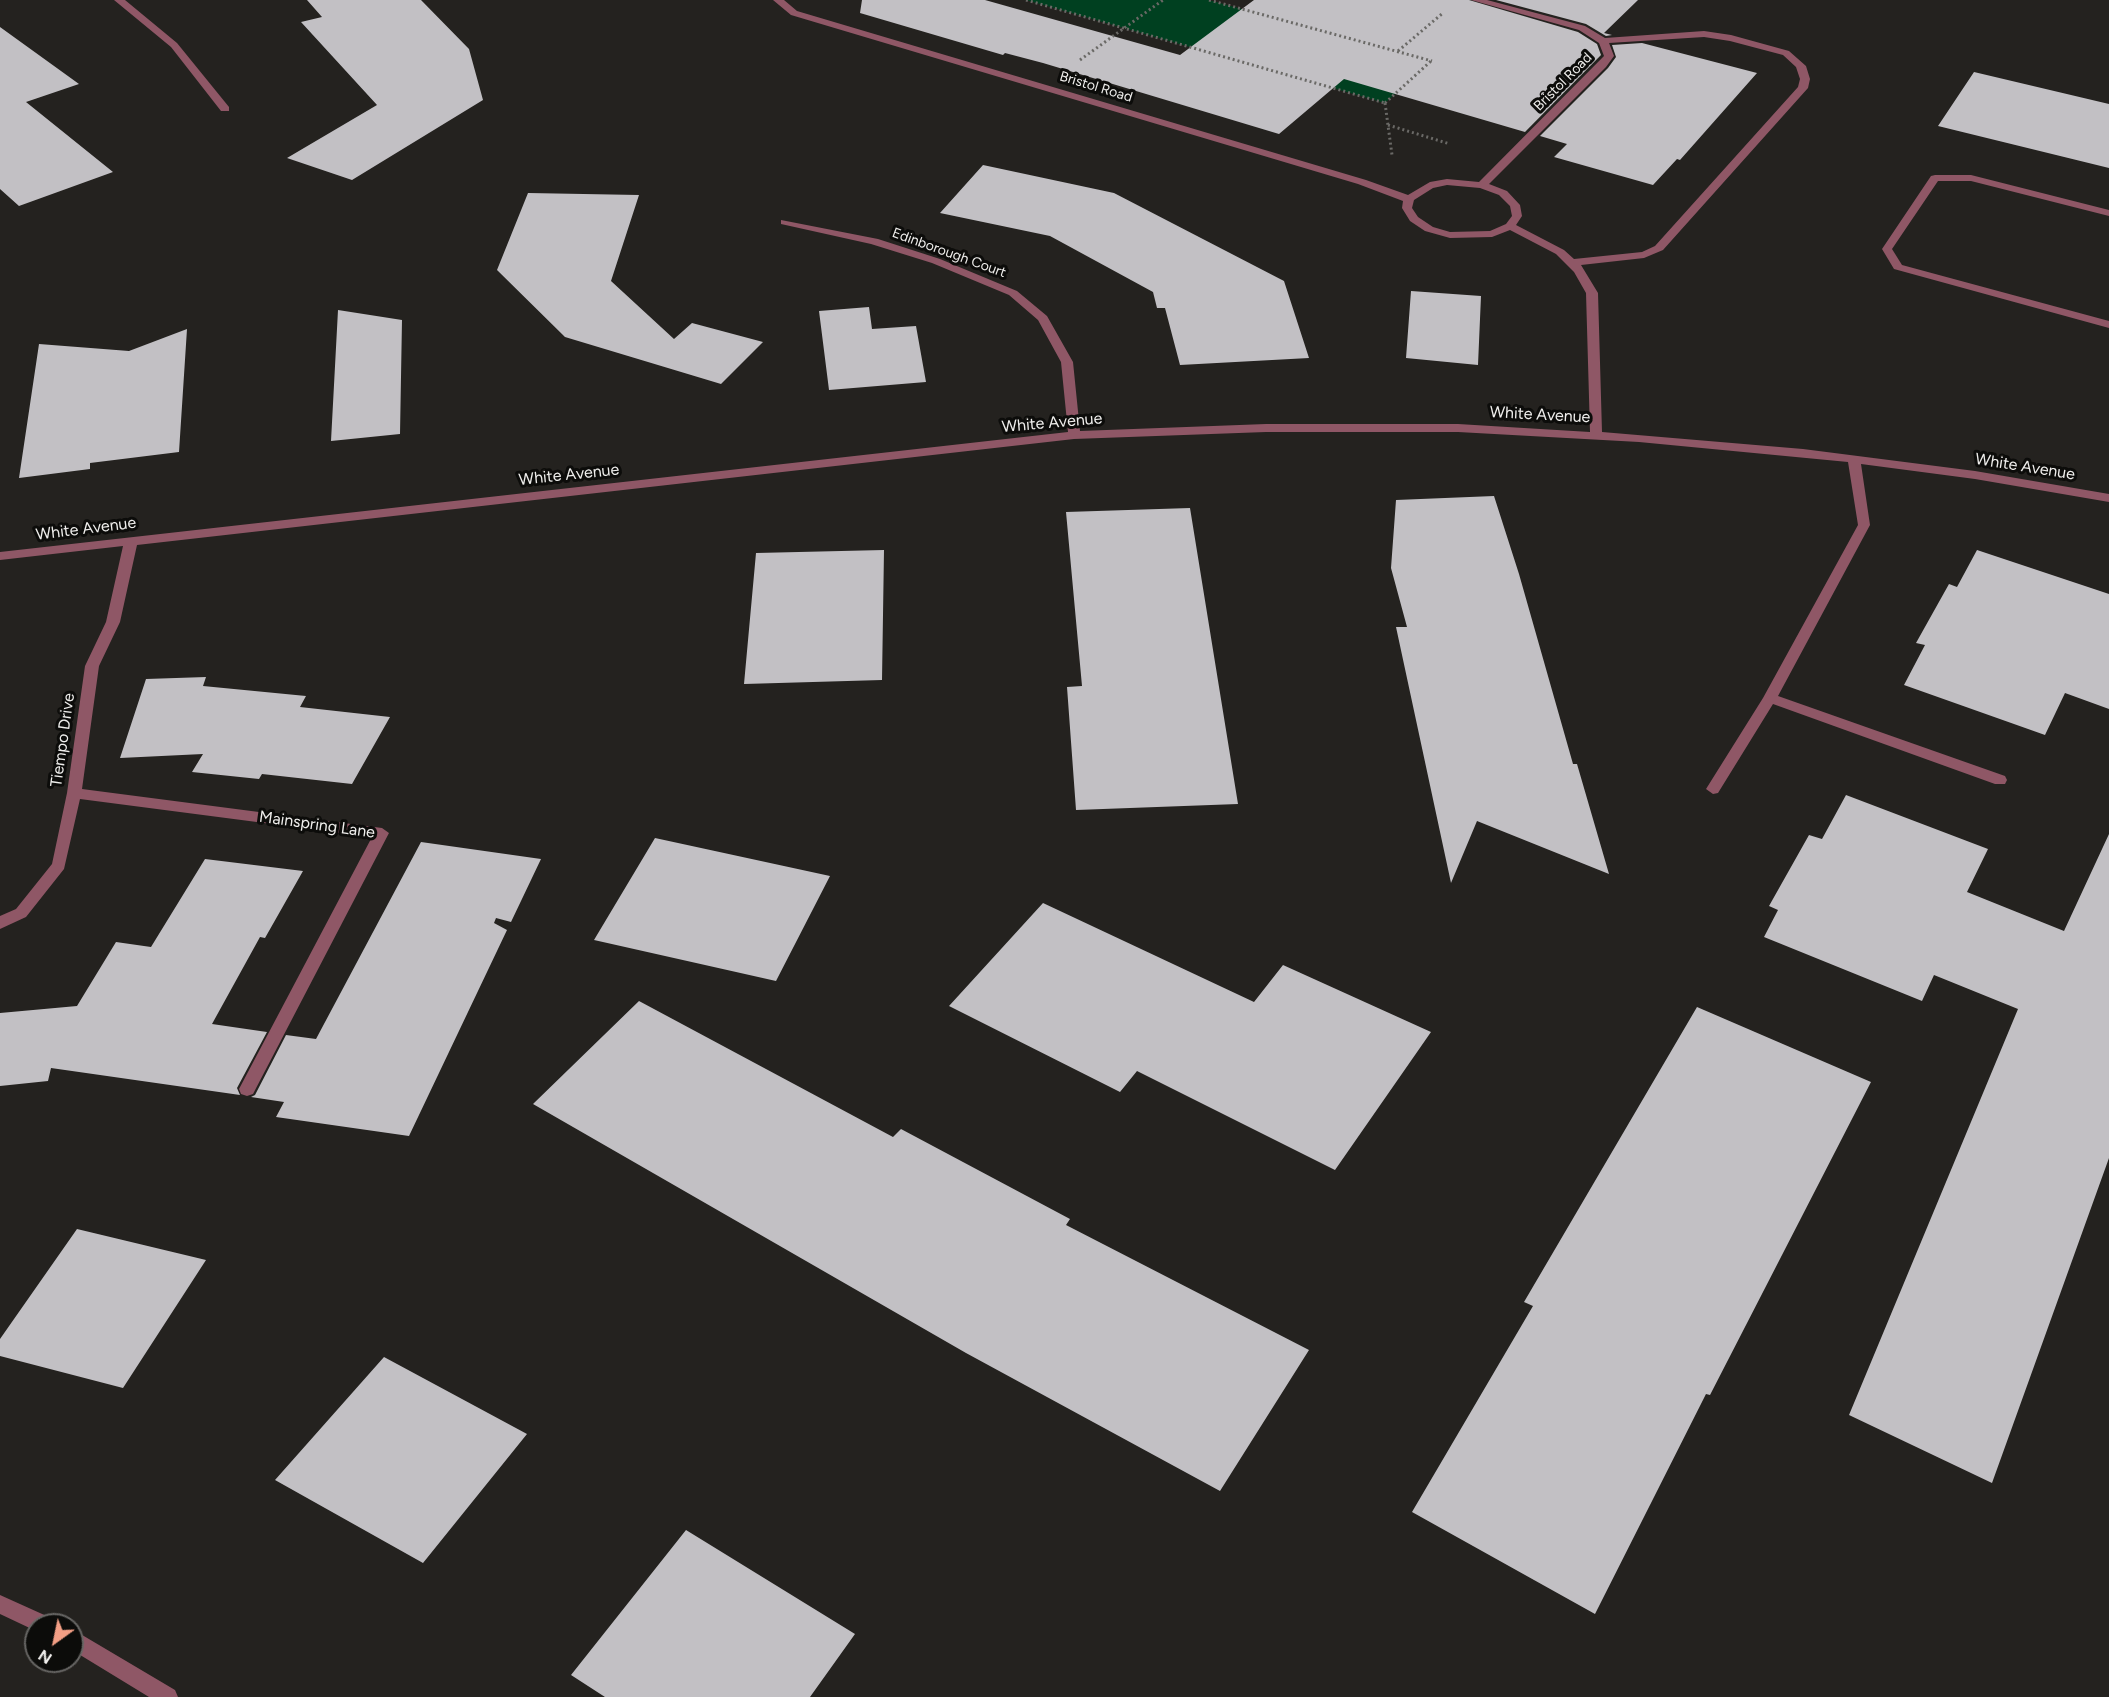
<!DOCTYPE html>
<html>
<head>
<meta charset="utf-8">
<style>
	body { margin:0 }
	#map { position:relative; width:2109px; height:1697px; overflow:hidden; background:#24221f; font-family:Figtree,sans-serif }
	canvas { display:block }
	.north { position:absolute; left:24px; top:1613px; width:60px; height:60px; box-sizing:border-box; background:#0c0c0a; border:2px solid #676664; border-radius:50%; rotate:213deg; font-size:16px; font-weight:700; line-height:24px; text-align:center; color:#efeeec }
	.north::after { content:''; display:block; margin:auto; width:21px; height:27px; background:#f39f85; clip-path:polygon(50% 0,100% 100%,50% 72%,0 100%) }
</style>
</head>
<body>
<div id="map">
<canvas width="2109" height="1697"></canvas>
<div class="north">N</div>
</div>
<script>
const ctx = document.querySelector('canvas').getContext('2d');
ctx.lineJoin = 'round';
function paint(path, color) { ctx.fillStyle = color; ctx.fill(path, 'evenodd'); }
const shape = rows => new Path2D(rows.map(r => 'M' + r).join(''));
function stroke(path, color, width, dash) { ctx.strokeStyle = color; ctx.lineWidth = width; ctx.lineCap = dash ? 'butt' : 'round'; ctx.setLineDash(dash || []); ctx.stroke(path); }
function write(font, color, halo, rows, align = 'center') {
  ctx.font = font + ' Figtree,sans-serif'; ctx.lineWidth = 6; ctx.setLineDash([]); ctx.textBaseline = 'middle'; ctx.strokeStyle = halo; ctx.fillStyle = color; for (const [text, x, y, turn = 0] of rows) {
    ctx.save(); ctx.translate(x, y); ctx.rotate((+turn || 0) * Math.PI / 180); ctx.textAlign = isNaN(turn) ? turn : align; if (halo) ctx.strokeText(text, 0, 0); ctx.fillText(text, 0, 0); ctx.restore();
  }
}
paint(shape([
	[1026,0,1209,0,1432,61,1385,103]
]), '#004020');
paint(shape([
	[307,0,421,0,469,49,483,100,352,180,287,158,377,105,301,22,322,17],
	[862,0,985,0,1180,55,1254,0,1469,0,1578,32,1597,44,1601,55,1525,132,1344,79,1279,134,1043,63,1005,53,1003,55,860,13],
	[1496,0,1638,0,1604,33,1612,35,1606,36,1586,24],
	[0,27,79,84,26,102,113,172,19,206,0,189],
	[1642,43,1757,73,1680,160,1677,159,1653,185,1554,157,1567,144,1540,136,1608,68,1616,57,1612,45],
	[1974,72,2109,104,2109,168,1938,126],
	[983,165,1114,193,1284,281,1309,358,1180,365,1165,308,1157,308,1153,292,1050,236,940,213],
	[528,193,639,195,611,281,674,339,692,323,763,342,721,384,565,337,497,270],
	[1411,291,1481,296,1478,365,1406,358],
	[869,307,872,329,916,326,926,382,829,390,819,311],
	[338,310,402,320,400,434,331,441],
	[187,329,179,452,90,463,90,469,19,478,39,344,129,351],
	[1494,496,1519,574,1573,764,1577,764,1609,874,1477,821,1451,883,1396,627,1407,627,1391,568,1396,500],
	[1190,508,1238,804,1076,810,1067,687,1082,686,1066,512],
	[884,550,882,680,744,684,756,553],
	[1977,550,2109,594,2109,709,2065,693,2045,735,1904,685,1925,645,1916,643,1949,584,1957,587],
	[206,677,203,686,306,696,300,707,390,717,352,784,262,774,259,779,192,772,203,754,120,758,146,679],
	[1846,795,1988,849,1967,892,2064,931,2109,834,2109,1158,1992,1483,1849,1415,2018,1009,1934,975,1922,1001,1764,937,1778,910,1769,906,1809,835,1822,839],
	[655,838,830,876,776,981,594,940],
	[421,842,541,859,511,922,496,918,494,923,507,930,409,1136,276,1117,284,1102,251,1097,255,1095,286,1035,316,1039],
	[205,859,303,871,265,938,260,937,212,1024,267,1032,237,1088,240,1095,51,1068,48,1081,0,1086,0,1013,77,1006,116,942,151,947],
	[1043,903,1254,1002,1283,965,1431,1032,1335,1170,1137,1071,1120,1092,949,1006],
	[639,1001,893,1137,901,1129,1070,1219,1066,1225,1309,1350,1220,1491,966,1353,533,1104],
	[1697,1007,1871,1082,1710,1395,1706,1394,1595,1614,1412,1512,1533,1306,1524,1302],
	[77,1229,206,1260,123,1388,0,1356,0,1339],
	[384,1357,527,1434,423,1563,275,1480],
	[686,1530,855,1634,810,1697,605,1697,571,1675]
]), '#c2c0c4');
stroke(shape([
	[1026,0,1385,103],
	[1209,0,1432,61],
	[1398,51,1443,13],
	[1080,60,1163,0],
	[1385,103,1392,155],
	[1385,103,1431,61],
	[1388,125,1450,144]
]), '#6a6966', 3, [2, 3]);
paint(shape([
	[114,0,125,0,177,43,229,107,229,111,221,111,171,47,114,0],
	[773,0,784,0,797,11,1366,180,1408,195,1430,182,1447,179,1479,182,1604,56,1599,43,1579,30,1471,0,1487,0,1585,26,1605,38,1704,31,1731,35,1789,51,1806,66,1810,79,1808,88,1663,250,1644,258,1581,265,1598,293,1602,432,1803,449,1975,471,2109,494,2109,502,1975,479,1861,464,1870,525,1778,696,2005,776,2007,780,2005,784,1995,784,1773,704,1718,793,1713,794,1706,789,1763,698,1858,525,1848,462,1639,442,1458,432,1266,432,1074,439,137,545,120,622,99,666,82,789,382,828,389,833,253,1094,247,1096,241,1094,239,1089,372,837,80,799,64,869,26,917,0,929,0,916,16,909,52,864,67,793,85,666,106,622,123,546,0,560,0,552,1068,432,1061,362,1038,320,1009,295,932,263,871,244,781,224,781,220,878,239,940,259,1017,291,1047,316,1073,362,1080,431,1266,424,1458,424,1590,432,1586,293,1574,272,1556,254,1510,230,1492,237,1450,238,1425,231,1410,221,1402,208,1403,201,1358,184,791,15,773,0],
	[1704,37,1730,41,1783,55,1796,67,1800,79,1798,87,1655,246,1642,252,1574,259,1564,250,1516,225,1522,216,1520,205,1507,191,1489,184,1606,67,1614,56,1609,43,1704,37],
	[1447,185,1480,188,1499,195,1510,206,1512,216,1506,224,1490,231,1450,232,1433,227,1418,217,1412,208,1414,200,1433,188,1447,185],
	[1935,175,1971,175,2109,210,2109,216,1971,181,1938,181,1892,249,1902,265,2109,321,2109,328,1894,269,1882,249,1931,176,1935,175],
	[0,1595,51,1618,54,1625,36,1625,36,1631,0,1614,0,1595],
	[72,1629,175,1690,178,1697,149,1697,72,1650,72,1629]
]), '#8f5766');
write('14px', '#efeeec', '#0c0c0a', [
	["Bristol Road",1563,82,-45],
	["Bristol Road",1096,87,17],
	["Edinborough Court",949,253,20]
]);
write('16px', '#efeeec', '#0c0c0a', [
	["White Avenue",1540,415,3],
	["White Avenue",1052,423,-5],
	["White Avenue",2025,467,9],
	["White Avenue",569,475,-6],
	["White Avenue",86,529,-7],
	["Tiempo Drive",63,740,-82],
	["Mainspring Lane",317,825,8]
]);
</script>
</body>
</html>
